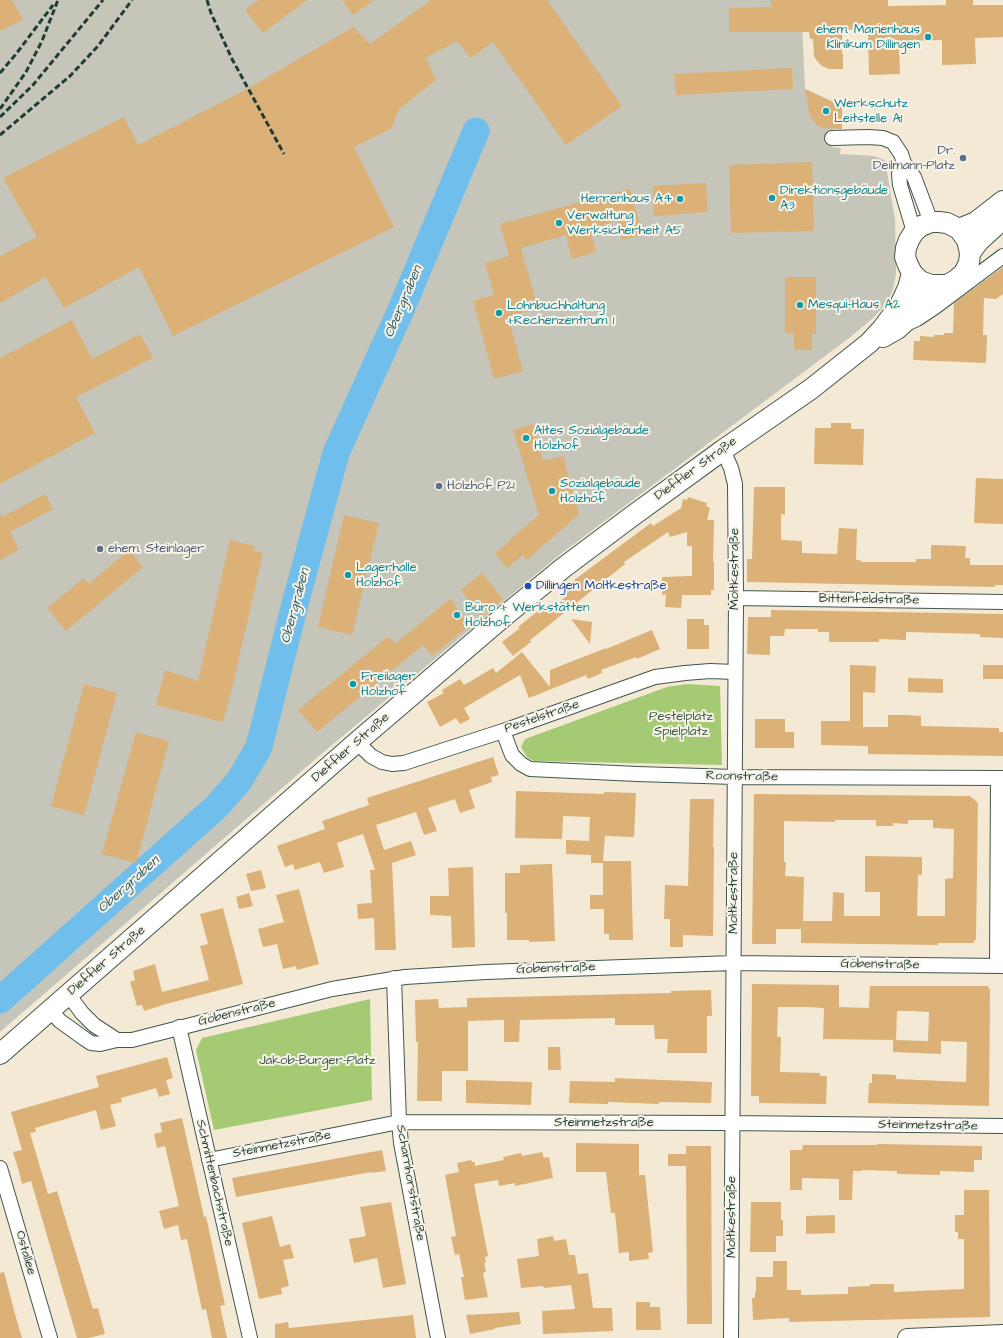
<!DOCTYPE html>
<html>
<head>
<meta charset="utf-8">
<style>
	body { margin:0 }
	canvas { display:block; background:#f3e9d4 }
</style>
</head>
<body>
<canvas width="1003" height="1338"></canvas>
<script>
const ctx = document.querySelector('canvas').getContext('2d');
ctx.lineJoin = 'round';
function paint(path, color) { ctx.fillStyle = color; ctx.fill(path, 'evenodd'); }
const shape = rows => new Path2D(rows.map(r => 'M' + r).join(''));
function stroke(path, color, width, dash) { ctx.strokeStyle = color; ctx.lineWidth = width; ctx.lineCap = dash ? 'butt' : 'round'; ctx.setLineDash(dash || []); ctx.stroke(path); }
function write(font, color, halo, rows, align = 'center') {
  ctx.font = font + ' "Architects Daughter",sans-serif'; ctx.lineWidth = 4; ctx.setLineDash([]); ctx.textBaseline = 'middle'; ctx.strokeStyle = halo; ctx.fillStyle = color; for (const [text, x, y, turn = 0] of rows) {
    ctx.save(); ctx.translate(x, y); ctx.rotate((+turn || 0) * Math.PI / 180); ctx.textAlign = isNaN(turn) ? turn : align; if (halo) ctx.strokeText(text, 0, 0); ctx.fillText(text, 0, 0); ctx.restore();
  }
}
paint(shape([
	[0,0,801,0,805,89,842,106,842,129,833,129,832,147,841,148,840,154,874,156,885,160,895,219,896,274,893,289,887,303,874,317,849,338,558,556,326,750,0,1032]
]), '#c5c5b9');
paint(shape([
	[687,684,720,686,722,765,534,761,527,757,521,747,525,739,667,687],
	[370,999,372,1100,214,1130,196,1050,202,1038]
]), '#a4ca74');
stroke(shape([
	[0,1000,216,807,239,781,259,747,296,600,336,453,400,312,476,131]
]), '#70beeb', 27);
paint(shape([
	[0,0,12,0,23,20,0,31],
	[258,0,307,0,263,33,245,10],
	[342,0,374,0,353,15],
	[431,0,547,0,622,106,566,145,493,42,471,58,457,41,426,58,436,80,399,109,392,128,354,147,394,227,173,336,139,267,64,308,46,277,0,303,0,256,37,237,3,178,124,117,138,145,249,88,353,27,370,44],
	[771,0,888,0,888,6,946,5,946,0,973,0,973,5,1003,5,1003,37,975,38,976,64,942,65,942,40,899,41,900,74,869,75,868,29,842,30,842,54,843,54,843,69,829,69,822,66,817,61,814,56,813,39,810,39,809,32,729,32,729,8,772,7],
	[792,68,793,89,676,95,674,74],
	[805,89,842,106,842,129,823,128,817,125,810,116],
	[812,162,814,231,731,233,729,165],
	[706,183,708,212,654,216,653,186],
	[630,189,643,235,622,240,617,221,590,229,596,252,572,259,566,235,521,248,538,308,508,317,523,371,494,379,473,301,494,295,485,263,509,256,500,224],
	[1003,267,1003,294,996,299,984,298,983,335,987,335,986,363,913,360,914,341,920,341,920,336,934,337,934,335,944,335,944,333,953,333,954,303],
	[785,277,816,277,816,334,812,334,812,350,794,350,794,333,785,333],
	[72,320,92,359,140,334,153,358,76,397,95,433,0,484,0,358],
	[831,423,851,423,851,429,864,429,863,465,814,464,815,428,831,428],
	[533,424,543,461,563,456,579,514,527,560,523,555,507,568,495,553,511,540,510,539,539,515,513,430],
	[976,478,1003,479,1003,524,974,523],
	[754,487,785,487,785,515,781,514,781,540,802,541,802,553,837,554,839,528,857,529,856,560,861,560,860,562,916,562,916,559,931,559,931,545,966,546,965,558,970,558,970,565,1003,565,1003,585,995,585,995,587,747,582,747,559,752,559],
	[45,494,53,509,10,532,19,550,0,560,0,514,2,517],
	[688,497,707,503,706,506,710,508,707,520,714,520,713,562,714,562,714,590,711,590,711,595,682,595,681,608,665,607,666,594,662,595,662,577,692,576,692,546,687,546,687,532,670,537,668,532,624,562,625,564,529,641,532,641,513,656,502,642,520,628,518,627,543,607,546,611,567,596,562,589,651,523,653,526,681,508,683,499,687,500],
	[344,515,379,523,352,635,318,627],
	[230,540,255,546,254,551,263,553,233,684,223,722,156,705,165,670,198,681],
	[129,550,143,567,66,631,47,608,84,578,89,584],
	[482,573,503,599,481,616,461,590],
	[451,598,468,627,432,656,423,645,317,732,298,710,386,638,391,638,395,644],
	[771,610,1003,614,1003,638,980,637,980,634,906,632,906,640,879,639,879,642,829,642,829,632,818,632,818,629,785,629,784,636,770,636,770,655,747,654,748,617,771,617],
	[571,619,592,622,590,644],
	[687,619,704,619,704,625,709,625,709,649,687,649],
	[652,630,660,649,637,659,636,657,601,670,602,673,588,679,586,675,529,698,520,675,464,708,470,719,460,724,456,718,440,727,427,702,444,693,442,690,460,679,464,685,493,668,496,673,522,652,550,687,550,670,606,648,606,649],
	[850,665,876,666,875,693,863,692,863,727,888,727,888,715,907,715,921,716,921,726,999,728,999,732,1003,732,1003,756,868,754,868,746,821,745,821,721,850,721],
	[983,665,1003,665,1003,679,983,679],
	[908,678,943,679,943,693,908,692],
	[84,684,117,693,84,815,51,806],
	[755,719,785,719,785,732,794,732,794,748,755,748],
	[136,732,169,741,136,863,102,854],
	[493,757,499,775,491,777,492,782,469,790,475,808,460,813,455,799,428,808,437,831,424,835,416,812,376,825,384,850,411,841,416,855,392,863,396,950,375,950,374,918,358,919,357,904,372,903,370,870,375,870,363,834,337,843,344,867,324,873,320,862,295,870,293,864,285,867,277,846,325,829,322,821,369,805,367,798],
	[516,791,604,794,604,792,636,793,634,837,605,836,603,861,631,861,633,940,609,940,609,934,604,934,604,909,590,909,590,895,603,895,603,863,591,863,591,855,566,854,566,840,589,841,590,817,563,816,562,839,515,838],
	[754,794,970,796,978,803,976,939,973,943,938,943,938,945,801,943,801,929,776,929,776,944,752,944],
	[835,820,876,820,876,826,893,826,893,823,908,824,908,820,933,820,933,828,954,829,953,878,945,879,945,916,917,916,918,875,922,875,922,857,865,856,865,892,880,892,880,916,844,916,844,893,833,892,832,921,803,921,804,877,785,876,786,862,784,862,784,821,835,822],
	[690,799,714,799,713,847,714,847,713,936,683,935,683,947,670,947,670,919,664,919,665,885,688,886],
	[552,864,555,941,529,942,529,940,507,940,507,913,505,913,505,873,520,873,520,865],
	[473,867,475,947,452,948,451,916,430,915,430,896,449,896,448,868],
	[261,870,266,888,251,891,246,874],
	[299,889,319,964,297,970,296,966,283,969,277,944,263,947,258,929,284,922,276,895],
	[249,893,253,906,239,909,236,897],
	[223,908,243,984,166,1004,144,1011,142,1005,137,1006,130,982,135,980,133,971,155,964,162,992,209,980,200,946,208,944,200,914],
	[752,984,839,985,839,1007,869,1008,870,986,988,986,990,990,989,1106,868,1103,869,1083,872,1083,872,1074,896,1075,896,1079,966,1082,967,1042,941,1041,941,1054,893,1052,893,1040,928,1041,929,1012,912,1011,897,1011,896,1040,823,1039,824,1008,807,1007,778,1007,777,1037,781,1037,780,1072,820,1073,820,1076,827,1076,826,1104,759,1103,759,1096,751,1096],
	[711,990,712,1016,707,1016,707,1053,667,1053,668,1039,655,1039,654,1025,615,1025,615,1018,520,1020,519,1042,504,1042,504,1020,468,1021,468,1071,442,1071,442,1101,417,1101,418,1042,416,1042,415,1000,438,999,439,1008,467,1007,467,998,671,993,671,991],
	[548,1047,560,1047,561,1070,548,1070],
	[167,1057,173,1078,166,1080,170,1094,159,1097,156,1088,121,1098,122,1102,110,1105,116,1126,101,1130,96,1110,35,1128,36,1132,30,1133,48,1194,57,1191,93,1309,98,1308,105,1334,89,1338,77,1338,31,1181,22,1184,18,1168,13,1152,22,1150,11,1112,99,1087,96,1076],
	[615,1078,712,1082,711,1103,659,1102,659,1104,608,1102,608,1104,569,1103,570,1081,615,1082],
	[466,1080,532,1082,531,1105,466,1103],
	[182,1118,204,1217,206,1216,225,1305,220,1306,227,1338,212,1338,206,1309,202,1310,187,1239,181,1240,178,1225,164,1229,159,1211,179,1206,165,1146,157,1148,154,1134,162,1132,160,1123],
	[576,1143,639,1144,639,1175,645,1175,653,1252,648,1253,649,1259,629,1261,629,1252,619,1253,615,1213,611,1213,606,1172,576,1172],
	[877,1144,982,1146,982,1160,974,1160,974,1172,940,1171,940,1175,897,1174,897,1171,862,1170,862,1171,853,1171,852,1200,839,1200,839,1179,802,1178,802,1190,790,1190,790,1150,802,1150,803,1145,877,1145],
	[686,1146,711,1146,712,1324,687,1324,686,1166,668,1166,668,1154,686,1154],
	[382,1150,386,1171,371,1173,371,1172,236,1197,232,1178],
	[542,1152,544,1158,549,1157,553,1178,515,1186,515,1183,499,1186,498,1180,474,1184,488,1256,485,1257,486,1262,484,1263,486,1272,483,1273,488,1297,465,1300,461,1277,464,1277,459,1254,455,1255,451,1237,456,1236,445,1175,459,1172,457,1163,471,1160,472,1162,475,1162,475,1166,504,1160,503,1157,521,1153,522,1156],
	[964,1190,989,1190,990,1317,789,1322,789,1318,753,1320,752,1298,755,1298,755,1292,756,1292,756,1277,773,1277,773,1261,787,1261,787,1290,801,1290,801,1295,848,1294,848,1287,870,1286,870,1284,894,1284,894,1292,964,1289,964,1239,958,1239,958,1232,955,1232,955,1215,964,1215],
	[391,1202,406,1284,383,1288,377,1258,354,1263,349,1239,366,1236,360,1207],
	[751,1202,781,1202,781,1220,783,1220,783,1236,776,1236,776,1252,750,1252],
	[835,1215,835,1233,806,1234,806,1216],
	[272,1216,280,1247,290,1244,294,1258,283,1260,289,1286,281,1288,282,1294,259,1299,242,1223],
	[553,1236,554,1241,566,1239,569,1255,575,1255,578,1274,588,1273,593,1308,612,1308,613,1331,543,1334,542,1311,575,1309,571,1285,544,1288,543,1286,521,1288,517,1259,539,1256,537,1239],
	[4,1272,15,1314,22,1338,0,1338,0,1273],
	[636,1302,650,1302,650,1307,660,1307,661,1330,636,1330],
	[519,1312,521,1324,495,1328,495,1329,470,1334,466,1315],
	[413,1315,416,1338,275,1338,275,1324,288,1322,289,1328]
]), '#dbb178');
const minor = shape([
	[832,138,868,137,883,138,893,142,901,154,904,163,914,177,931,222],
	[904,163,899,174,900,185,914,232],
	[908,323,917,319,935,307,1003,256],
	[723,450,731,468,735,484,736,598,731,1338],
	[736,598,1003,602],
	[503,731,512,755,521,764,530,769,637,774,735,777,1003,778],
	[357,742,371,756,382,762,392,764,404,763,503,731,655,677,685,673,710,671,735,672],
	[997,966,998,778],
	[394,978,399,1122,401,1143,438,1338],
	[68,994,82,1013,94,1025,117,1040],
	[50,1010,60,1021,85,1039,91,1043,100,1044,117,1040,132,1040,332,989,405,977,486,972,733,963,1003,966],
	[179,1027,250,1338],
	[209,1160,399,1122,732,1123,1003,1126],
	[0,1168,50,1338]
]);
const tertiary = shape([
	[907,1338,1003,1334]
]);
const secondary = shape([
	[959,229,976,222,1003,201],
	[970,253,967,240,959,229,947,223,939,222,931,222,921,226,914,232,909,240,906,248,905,257,908,265,912,273,920,281,931,285,947,285,956,280,964,273,969,263,970,253,978,242,1003,219],
	[883,337,897,329,907,320,928,293,937,286],
	[0,1054,357,742,502,618,563,568,631,517,723,450,811,389,869,343,882,329,900,305,908,288,912,273]
]);
stroke(minor, '#3f574c', 16);
stroke(tertiary, '#3f574c', 20);
stroke(secondary, '#3f574c', 22);
stroke(minor, '#fff', 14);
stroke(tertiary, '#fff', 18);
stroke(secondary, '#fff', 20);
stroke(shape([
	[207,0,211,13,232,59,284,154],
	[0,73,16,54,53,5],
	[0,109,26,72,42,41,58,0],
	[0,117,33,85,103,0],
	[0,135,70,76,98,46,132,0]
]), '#1f3d34', 3, [6, 3]);
for (const [x, y, r, color] of [
	[928,37,4,"#0f9aa8"],
	[826,111,4,"#0f9aa8"],
	[963,158,4,"#5c6f8a"],
	[772,198,4,"#0f9aa8"],
	[680,199,4,"#0f9aa8"],
	[559,223,4,"#0f9aa8"],
	[800,305,4,"#0f9aa8"],
	[499,313,4,"#0f9aa8"],
	[526,438,4,"#0f9aa8"],
	[439,486,4,"#5c6f8a"],
	[552,491,4,"#0f9aa8"],
	[100,549,4,"#5c6f8a"],
	[348,575,4,"#0f9aa8"],
	[528,586,4,"#1a4fb4"],
	[457,615,4,"#0f9aa8"],
	[353,684,4,"#0f9aa8"]
]) { const dot = new Path2D(); dot.arc(x, y, r, 0, 2 * Math.PI); ctx.fillStyle = color; ctx.fill(dot); stroke(dot, '#f7f3e8', 1.5); }
write('13px', '#0d838f', '#f7f3e8', [
	["ehem. Marienhaus",920,30,"right"],
	["Klinikum Dillingen",920,45,"right"],
	["Werkschutz",834,104],
	["Leitstelle A1",834,119],
	["Direktionsgebäude",780,191],
	["A3",780,206],
	["Herrenhaus A4",672,199,"right"],
	["Verwaltung",567,216],
	["Werksicherheit A5",567,231],
	["Mesqui-Haus A2",808,305],
	["Lohnbuchhaltung",507,306],
	["+Rechenzentrum 1",507,321],
	["Altes Sozialgebäude",534,431],
	["Holzhof",534,446],
	["Sozialgebäude",560,484],
	["Holzhof",560,499],
	["Lagerhalle",356,568],
	["Holzhof",356,583],
	["Büro + Werkstätten",465,608],
	["Holzhof",465,623],
	["Freilager",361,677],
	["Holzhof",361,692]
], 'left');
write('13px', '#4e5e75', '#f7f3e8', [
	["Dr.",955,151,"right"],
	["Deilmann-Platz",955,166,"right"],
	["Holzhof P21",447,486],
	["ehem. Steinlager",108,549]
], 'left');
write('13px', '#1f3d34', '#f7f3e8', [
	["Dieffler Straße",696,469,-36],
	["Moltkestraße",735,569,-90],
	["Bittenfeldstraße",869,600,1],
	["Pestelstraße",542,717,-19],
	["Dieffler Straße",351,748,-41],
	["Roonstraße",742,777,1],
	["Moltkestraße",734,893,-90],
	["Dieffler Straße",107,961,-41],
	["Göbenstraße",880,965,1],
	["Göbenstraße",556,969,-2],
	["Göbenstraße",237,1013,-14],
	["Steinmetzstraße",604,1123],
	["Steinmetzstraße",928,1126,1],
	["Steinmetzstraße",282,1145,-11],
	["Schmittenbachstraße",214,1183,77],
	["Scharnhorststraße",410,1183,80],
	["Moltkestraße",732,1217,-90],
	["Ostallee",25,1253,74]
]);
write('13px', '#164399', '#f7f3e8', [
	["Dillingen Moltkestraße",536,586]
], 'left');
write('13px', '#3a5941', '#f7f3e8', [
	["Pestelplatz",681,717],
	["Spielplatz",681,732],
	["Jakob-Burger-Platz",317,1061]
]);
write('italic 14px', '#335d62', '#f7f3e8', [
	["Obergraben",404,302,-67],
	["Obergraben",296,606,-75],
	["Obergraben",129,885,-42]
]);
</script>
</body>
</html>
